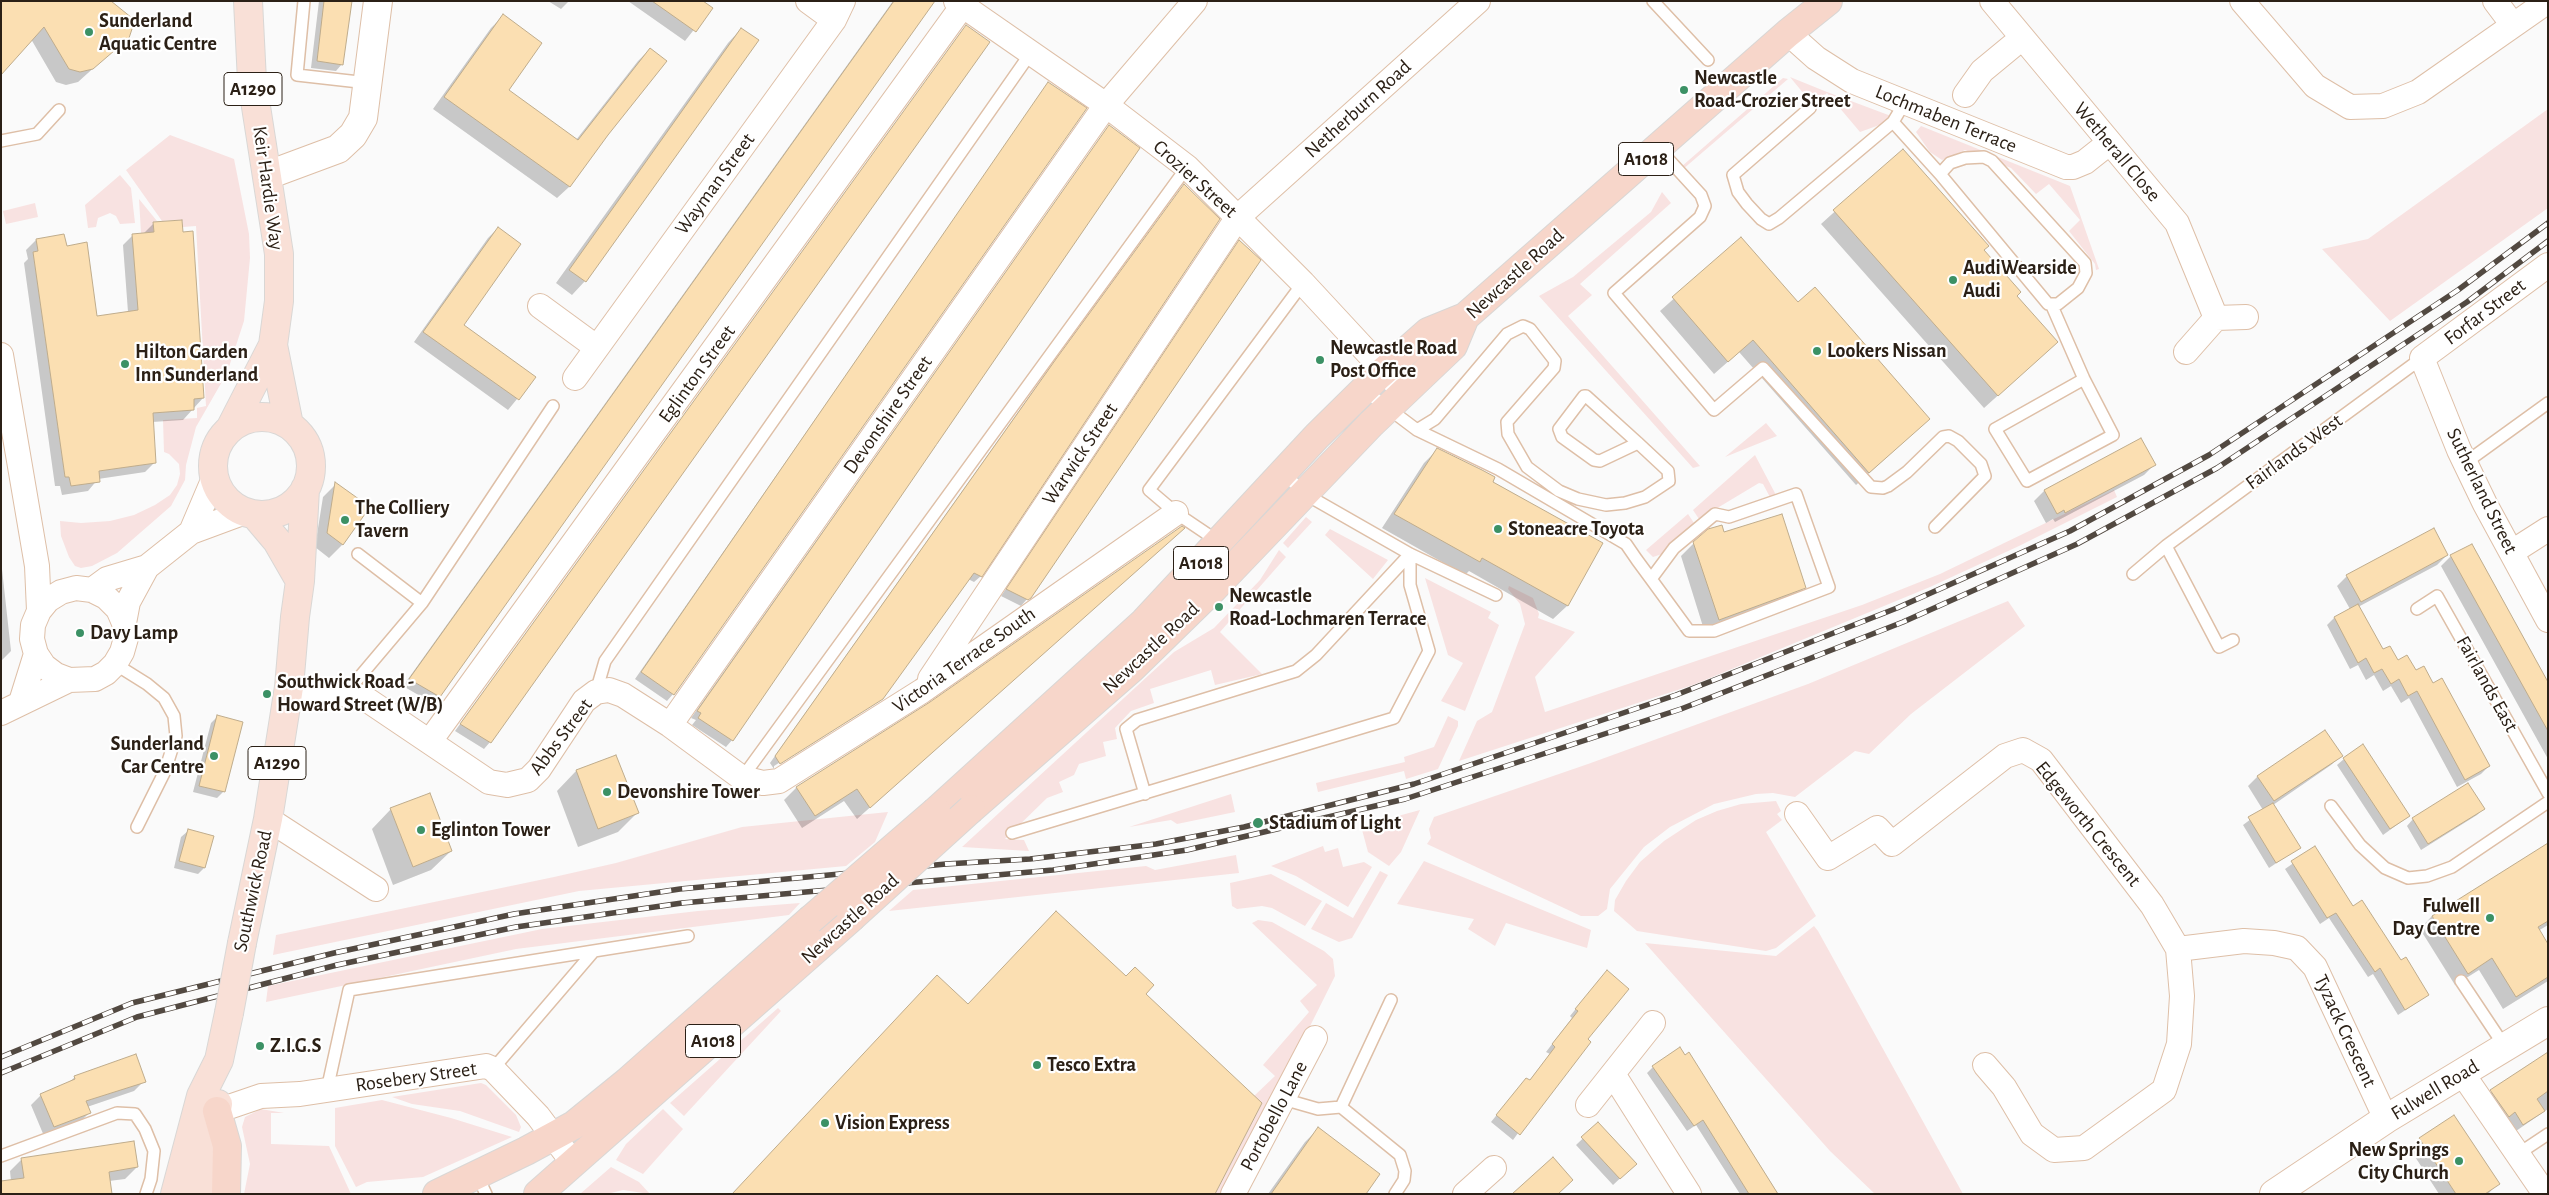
<!DOCTYPE html>
<html>
<head>
<meta charset="utf-8">
<style>
	body { margin:0 }
	#map { position:relative; width:2549px; height:1195px; overflow:hidden; background:#fafafa; font-family:"Alegreya Sans",sans-serif }
	canvas { display:block }
	.frame { position:absolute; inset:0; border:2px solid #2b2016; pointer-events:none }
</style>
</head>
<body>
<div id="map">
<canvas width="2549" height="1195"></canvas>
<div class="frame"></div>
</div>
<script>
const ctx = document.querySelector('canvas').getContext('2d');
ctx.lineJoin = 'round';
function paint(path, color) { ctx.fillStyle = color; ctx.fill(path, 'evenodd'); }
const shape = rows => new Path2D(rows.map(r => 'M' + r).join(''));
function stroke(path, color, width, dash) { ctx.strokeStyle = color; ctx.lineWidth = width; ctx.lineCap = dash ? 'butt' : 'round'; ctx.setLineDash(dash || []); ctx.stroke(path); }
function write(font, color, halo, rows, align = 'center') {
  ctx.font = font + ' "Alegreya Sans",sans-serif'; ctx.lineWidth = 4.5; ctx.setLineDash([]); ctx.textBaseline = 'middle'; ctx.strokeStyle = halo; ctx.fillStyle = color; for (const [text, x, y, turn = 0] of rows) {
    ctx.save(); ctx.translate(x, y); ctx.rotate((+turn || 0) * Math.PI / 180); ctx.textAlign = isNaN(turn) ? turn : align; if (halo) ctx.strokeText(text, 0, 0); ctx.fillText(text, 0, 0); ctx.restore();
  }
}
paint(shape([
	[1790,77,1827,92,1891,116,1885,123,1860,132,1827,93,1813,105],
	[1783,78,1788,79,1682,170,1681,167],
	[2548,109,2548,208,2390,321,2322,249,2368,239],
	[1921,126,2070,186,2099,269,2096,270,2095,264,2069,231,2080,220,2049,184,2036,194,2011,168,1965,150,1942,160,1930,152,1916,132],
	[170,135,234,159,249,234,250,258,244,321,227,373,196,427,186,465,185,480,171,506,117,553,92,566,81,568,75,566,69,557,61,536,60,521,81,523,110,521,134,515,155,505,170,495,177,485,180,474,179,464,169,454,164,452,163,420,197,418,197,408,206,406,196,226,183,227,182,220,162,221,126,170],
	[120,175,131,188,135,223,120,224,116,216,110,213,98,218,96,227,88,228,85,205],
	[1662,192,1671,203,1580,284,1592,295,1568,316,1700,466,1693,468,1539,296,1573,277,1651,212],
	[139,199,157,221,153,222,154,232,141,233],
	[35,203,38,217,6,224,3,211],
	[1766,423,1777,436,1725,457],
	[1755,455,1776,495,1771,499,1763,484,1759,483,1699,519,1693,510],
	[2114,490,2117,497,2019,546,1930,587,1693,685,1459,761,1477,721,1492,712,1525,624,1520,604,1508,589,1509,586,1533,598,1539,614,1538,618,1575,632,1535,677,1545,712,1862,605,1940,574],
	[1688,514,1694,523,1668,545,1662,554,1653,557,1646,550],
	[1306,517,1312,522,1288,548,1283,543],
	[1330,529,1388,560,1373,579,1325,535],
	[1279,550,1286,557,1220,632,1262,674,1215,685,1211,670,1150,689,1154,703,1131,711,1115,728,1117,739,1103,742,1106,756,1079,764,1074,775,1059,782,1063,792,1047,798,1005,839,1024,840,1029,851,962,847,1174,652,1214,628,1260,580],
	[1425,578,1491,612,1488,618,1499,625,1465,711,1441,701,1463,663,1448,655],
	[2008,601,2025,626,1911,714,1869,754,1855,751,1795,797,1773,793,1756,794,1714,804,1670,827,1644,847,1610,889,1607,909,1598,916,1581,916,1427,844,1431,838,1429,829,1434,817,1588,764,1808,684],
	[1448,716,1458,721,1458,726,1438,769,1406,779,1404,771,1318,792,1316,783,1405,762,1404,757,1434,747],
	[1231,794,1235,812,1177,824,1171,820,1129,827],
	[1776,801,1781,811,1777,814,1782,820,1766,832,1816,916,1776,948,1766,951,1637,931,1614,911,1615,900,1626,881,1640,862,1664,841,1696,820,1717,811,1741,804],
	[1420,810,1401,852,1389,866,1368,852,1361,826],
	[888,812,875,842,846,866,579,891,273,955,276,935,554,877,616,863,742,827],
	[1323,846,1325,852,1338,848,1343,867,1364,862,1372,867,1348,907,1296,876,1271,866],
	[1236,855,1239,873,889,911,913,890,1146,866,1155,870],
	[1424,861,1591,930,1587,948,1506,923,1495,946,1468,929,1474,919,1397,904],
	[1380,871,1388,875,1352,938,1339,942,1311,929,1326,903,1353,918],
	[1271,874,1322,901,1305,926,1272,908,1262,906,1237,909,1232,906,1230,883],
	[800,903,789,915,516,949,266,1002,268,986,542,929,698,911],
	[1258,920,1272,922,1324,951,1333,959,1335,976,1229,1189,1225,1194,1215,1194,1262,1103,1254,1096,1275,1076,1263,1065,1309,1012,1300,1001,1317,985,1252,923],
	[1814,926,1818,931,1963,1194,1875,1194,1830,1151,1645,943,1776,956],
	[778,1008,781,1011,684,1116,670,1103],
	[481,1083,486,1085,516,1115,521,1127,519,1132,460,1111,412,1104,392,1097],
	[382,1100,451,1118,512,1137,423,1177,367,1182,356,1187,335,1146,335,1108],
	[261,1109,284,1113,271,1113,271,1144,329,1146,351,1194,244,1194,250,1164,242,1127,245,1117],
	[663,1109,683,1129,643,1174,616,1160,626,1144],
	[611,1167,639,1182,650,1194,623,1190,607,1194,580,1194]
]), '#f8e2e1');
paint(shape([
	[1,1,128,37,78,82,66,85,56,82,31,39],
	[319,1,350,1,342,64,336,71,311,68],
	[548,1,569,1,561,9],
	[628,1,701,1,711,8,685,41],
	[893,1,934,1,439,697,432,703,403,686],
	[503,16,507,90,576,140,638,61,650,49,607,134,569,187,557,198,433,109,491,28],
	[966,26,490,742,484,749,455,731],
	[741,29,585,281,572,295,556,283,728,43],
	[1048,84,673,694,667,701,635,679],
	[1109,126,732,740,726,747,692,725,696,720,691,718],
	[1903,150,1983,251,2016,296,2043,355,1984,408,1821,224],
	[1184,185,981,576,974,582,968,579,881,699,774,766,774,769,770,763,1050,367],
	[154,223,203,398,183,420,152,422,155,462,145,472,98,479,88,491,62,495,60,486,55,486,24,263,28,259,26,250,36,240,66,248,96,317,128,312,123,245,133,235,144,233],
	[498,228,462,325,535,377,508,410,414,342,488,238],
	[1741,239,1798,304,1929,419,1856,485,1739,352,1714,374,1660,311],
	[1239,242,1027,599,1021,606,1001,596],
	[2141,440,2154,465,2144,475,2055,522,2053,519,2046,523,2034,501,2044,491],
	[1437,450,1601,544,1567,606,1553,619,1469,571,1465,575,1382,528,1424,463],
	[336,484,368,507,342,545,329,558,315,547,323,497],
	[1183,529,857,819,844,801,802,828,784,800,796,788,931,703],
	[1724,534,1805,587,1791,601,1705,633,1681,556,1694,543],
	[2447,555,2437,565,2358,607,2382,651,2433,684,2489,766,2481,774,2457,787,2409,698,2401,703,2391,686,2383,691,2374,675,2366,680,2358,665,2350,669,2327,625,2334,618,2350,609,2337,586,2347,576],
	[2451,556,2548,684,2548,759,2441,566],
	[1,560,11,651,1,661],
	[217,717,224,791,217,798,193,792,211,723],
	[616,756,637,813,618,832,578,847,557,791,576,771],
	[2341,756,2331,765,2273,805,2299,848,2269,868,2243,825,2263,810,2248,786,2258,776],
	[2344,759,2409,816,2383,835,2337,765],
	[391,809,451,851,431,870,393,885,372,829],
	[2483,809,2477,815,2421,850,2407,826,2413,819],
	[188,831,204,868,198,874,174,868,181,837],
	[2548,845,2548,925,2538,931,2548,946,2548,981,2503,1009,2479,970,2455,985,2420,929,2432,916],
	[2315,848,2353,908,2428,995,2398,1015,2373,974,2368,977,2329,918,2320,924,2285,869],
	[1601,978,1586,1039,1513,1140,1491,1122,1520,1086,1529,1081,1550,1054,1546,1052,1572,1018,1570,1016],
	[2548,1053,2548,1109,2516,1131,2508,1118,2502,1122,2484,1097],
	[1689,1054,1723,1106,1778,1194,1740,1194,1696,1125,1687,1131,1647,1073,1653,1067],
	[75,1077,144,1081,134,1091,87,1107,89,1113,79,1123,44,1136,31,1105,41,1095,68,1083],
	[2453,1116,2498,1183,2488,1194,2439,1194,2410,1149,2419,1139],
	[1598,1124,1629,1170,1613,1185,1576,1145],
	[1319,1128,1365,1194,1268,1194,1305,1142],
	[22,1159,137,1167,125,1179,109,1181,11,1181,10,1171]
]), '#0003');
const building = shape([
	[1,1,111,1,132,18,133,26,129,38,93,69,80,72,69,69,44,27,1,75,1,1],
	[324,1,352,1,343,65,317,61,324,1],
	[652,1,703,1,713,8,696,32,652,1],
	[894,1,935,1,440,697,409,679,894,1],
	[503,14,542,43,509,90,578,140,650,48,667,61,608,135,570,187,444,97,503,14],
	[966,25,990,42,491,743,460,724,966,25],
	[741,28,759,40,586,282,569,270,741,28],
	[1048,82,1087,108,674,695,641,672,1048,82],
	[1109,125,1140,148,733,741,698,718,701,713,697,711,1109,125],
	[1903,149,1989,246,1984,250,2021,292,2017,296,2058,342,1998,396,1833,210,1903,149],
	[1184,184,1220,219,982,577,974,573,883,699,780,764,775,756,1056,359,1184,184],
	[182,220,183,232,193,231,204,398,194,399,194,410,153,413,156,463,99,471,100,482,71,486,69,477,65,477,33,252,38,251,36,239,64,234,67,246,87,242,97,316,138,310,132,234,154,232,153,222,182,220],
	[498,227,521,244,464,325,536,377,519,400,423,332,498,227],
	[1741,237,1798,302,1815,287,1930,419,1869,473,1753,340,1728,362,1672,297,1741,237],
	[1239,240,1261,260,1031,598,1028,600,1006,589,1239,240],
	[2141,438,2156,465,2065,513,2064,510,2057,514,2044,490,2141,438],
	[1437,448,1482,470,1495,477,1493,482,1603,543,1568,606,1482,558,1480,562,1394,514,1437,448],
	[335,482,370,507,343,545,327,533,335,482],
	[1782,514,1806,588,1719,620,1693,542,1708,529,1722,525,1724,532,1782,514],
	[1182,526,1185,528,870,808,857,789,815,816,796,787,930,702,1182,526],
	[2434,528,2448,555,2361,602,2346,575,2434,528],
	[2472,544,2548,682,2548,731,2450,555,2472,544],
	[2358,604,2383,649,2390,646,2398,660,2407,655,2416,670,2424,666,2433,683,2442,678,2490,766,2465,780,2417,691,2408,696,2399,679,2391,684,2382,669,2374,673,2366,658,2358,663,2334,617,2358,604],
	[217,715,243,722,225,792,199,786,217,715],
	[2325,730,2343,756,2274,801,2257,776,2325,730],
	[2363,744,2410,816,2390,829,2343,758,2363,744],
	[616,755,639,813,598,829,576,770,616,755],
	[2468,783,2485,809,2428,844,2412,818,2468,783],
	[430,793,452,851,413,867,390,808,430,793],
	[2273,803,2301,848,2276,863,2248,817,2273,803],
	[188,829,214,836,205,868,179,861,188,829],
	[2548,843,2548,921,2538,927,2548,944,2548,977,2516,997,2492,958,2468,974,2432,916,2548,843],
	[2315,846,2353,906,2362,900,2401,960,2406,957,2429,995,2405,1010,2380,968,2375,972,2336,913,2327,918,2291,861,2315,846],
	[1056,911,1126,976,1135,967,1154,985,1146,994,1262,1103,1215,1194,732,1194,937,975,968,1004,1056,911],
	[1607,970,1629,989,1588,1039,1591,1042,1520,1135,1496,1115,1526,1078,1530,1080,1555,1047,1552,1044,1578,1011,1575,1009,1607,970],
	[1680,1047,1685,1055,1689,1052,1778,1194,1749,1194,1703,1120,1694,1126,1652,1066,1680,1047],
	[2548,1052,2548,1091,2537,1099,2545,1111,2523,1125,2515,1112,2509,1117,2490,1090,2548,1052],
	[136,1054,146,1082,86,1101,91,1113,54,1127,40,1094,75,1079,74,1076,136,1054],
	[2454,1115,2500,1184,2485,1194,2456,1194,2419,1138,2454,1115],
	[1598,1122,1637,1164,1620,1179,1581,1137,1598,1122],
	[1318,1127,1380,1174,1366,1194,1271,1194,1318,1127],
	[134,1141,138,1167,109,1172,112,1194,1,1194,1,1181,24,1178,21,1158,134,1141],
	[1553,1157,1573,1180,1558,1194,1512,1194,1553,1157]
]);
paint(building, '#fbdfb2');
stroke(building, '#bfac8c', 1);
const service = shape([
	[304,1,297,75,368,83],
	[1653,1,1708,60],
	[1810,108,1733,175,1738,192,1747,204,1761,219,1769,224,1779,218,1893,122,1905,102],
	[1893,122,1940,174,2048,304,2058,304,2078,288,2086,273,2085,263,1992,161,1984,157,1965,158,1950,163,1940,174],
	[1,141,37,134,59,110],
	[1658,148,1701,195,1705,206,1700,217,1614,293,1714,410,1763,368,1871,487,1883,488,1888,486,1907,472,1943,437,1949,436,1958,441,1981,464,1985,476,1935,527],
	[2052,306,2084,379,2113,435,2027,481,1995,429,2084,379],
	[1364,390,1417,430,1435,419,1507,334,1523,326,1530,329,1555,361,1554,368,1507,422,1508,434,1527,467,1559,491,1578,499,1606,505,1625,503,1645,497,1669,481,1668,471,1638,443,1586,396,1584,396,1559,429,1562,437,1594,460,1600,461,1638,443],
	[1417,430,1498,469,1626,544,1637,560,1651,579,1689,631,1714,631,1829,587,1796,494,1729,517,1715,514,1674,548,1651,579],
	[2465,463,2548,403],
	[1283,474,1312,498,1410,554,1496,595],
	[1219,542,1176,513,1149,490,1303,283],
	[2166,546,2219,647,2233,640],
	[358,554,422,603],
	[2133,574,2166,546,2422,358],
	[2417,609,2437,596,2548,793],
	[115,664,147,684,164,698,174,716,176,736,165,771,137,827],
	[596,692,605,661,1030,54],
	[346,693,422,603,553,406],
	[742,778,1187,167],
	[1145,794,1126,729,1137,720,1296,671,1316,655,1410,554],
	[2331,806,2360,845,2385,868,2408,878,2427,876,2452,867,2548,802],
	[1012,833,1394,718,1429,651,1410,585,1410,554],
	[2461,981,2505,1047],
	[493,1069,594,951],
	[327,1090,349,990,688,936],
	[1283,1099,1318,1109,1341,1107,1400,1155,1405,1171,1404,1180,1395,1194],
	[1341,1107,1391,1000],
	[2518,1154,2548,1134],
	[1,1156,117,1113,135,1114,145,1129,154,1151,151,1179,146,1194],
	[477,1175,486,1194]
]);
const minor = shape([
	[808,1,834,20],
	[956,1,1106,105,1187,167,1303,283,1404,392],
	[1992,1,2177,223,2216,318],
	[2242,1,2315,86,2350,107,2383,106,2418,92,2548,1],
	[2495,1,2513,25],
	[1788,33,1816,58,1852,81,2066,167,2073,167,2085,162,2109,143],
	[1965,95,1982,71,2022,38],
	[2548,265,2422,358,2459,450,2485,504,2548,620],
	[540,306,596,347],
	[2186,352,2216,318,2246,317],
	[1,355,37,566,39,611],
	[575,378,834,20,843,1],
	[191,532,214,478],
	[2512,552,2548,529],
	[92,590,107,579,147,567,191,532,245,512],
	[124,623,128,602,147,567],
	[930,679,1238,217,1478,1],
	[289,687,363,697,489,782,507,785,528,780,539,769,584,701,596,692,609,690,623,695,670,725,742,778,763,783,779,781,922,691,1176,513],
	[21,702,36,654],
	[1,713,69,680,95,679,106,673,115,664,122,652,126,638,124,623,118,609,106,597,92,590,76,588,61,592,48,600,39,611,33,625,32,639,36,654,44,666,56,675,69,680],
	[670,725,1106,105,1195,1],
	[430,741,966,1],
	[1797,814,1828,858,1877,828,1892,844,2005,756,2023,750,2041,760,2152,905,2178,949,2182,996,2179,1044,2164,1090,2084,1148,2054,1150,2032,1134,2004,1087,1985,1065],
	[268,819,376,889],
	[2178,949,2244,941,2274,943,2297,948,2315,967,2386,1119],
	[2462,1073,2545,1194],
	[1613,1074,1689,1194],
	[1588,1105,1653,1023],
	[217,1111,261,1096,300,1094,486,1066,493,1069,538,1116,574,1164],
	[1233,1194,1315,1038],
	[1465,1194,1494,1168]
]);
const tertiary = shape([
	[268,175,338,149,353,135,363,118,378,1],
	[2274,1194,2386,1119,2548,1021]
]);
const primary = shape([
	[248,1,252,81,279,254,279,301,273,345,289,425],
	'213 466a49 49 0 1 1 98 0a49 49 0 1 1-98 0Z',
	[231,427,273,345],
	[255,515,277,541,300,581],
	[242,943,268,819,289,687,295,617,300,581,305,489],
	[175,1194,201,1096,219,1060,229,1013],
	[201,1194,218,1104]
]);
const trunk = shape([
	[971,809,1131,669,1214,588,1371,424,1453,346,1465,317,1788,33,1828,1],
	[936,811,1144,622,1317,436,1377,377,1428,332,1465,317],
	[217,1111,227,1146,226,1194],
	[437,1194,526,1151,574,1125,627,1082,810,920],
	[538,1194,851,918]
]);
stroke(service, '#debfa7', 14);
stroke(minor, '#debfa7', 26);
stroke(tertiary, '#debfa7', 30);
stroke(primary, '#d9d7d5', 30);
stroke(trunk, '#d9d7d5', 30);
stroke(service, '#fff', 11);
stroke(minor, '#fff', 24);
stroke(tertiary, '#fff', 28);
stroke(primary, '#f9e0d7', 28);
stroke(trunk, '#f7d6ca', 28);
const rail = shape([
	[1,1057,132,1003,334,953,514,914,680,889,946,864,1030,859,1156,844,1244,827,1414,784,1676,695,1897,608,2070,531,2209,455,2458,290,2548,223],
	[1,1073,137,1017,337,965,516,927,682,903,1053,870,1187,850,1405,799,1681,709,1903,622,2077,544,2217,468,2467,302,2548,241]
]);
stroke(rail, '#524941', 5.5);
stroke(rail, '#fff', 4, [11]);
const primaryBridge = shape([
	[229,1013,242,943]
]);
const trunkBridge = shape([
	[851,918,971,809],
	[810,920,936,811]
]);
stroke(primaryBridge, '#d9d7d5', 30, []);
stroke(trunkBridge, '#d9d7d5', 30, []);
stroke(primaryBridge, '#f9e0d7', 28);
stroke(trunkBridge, '#f7d6ca', 28);
for (const [x, y, r, color] of [
	[89,32,5,"#3c9165"],
	[1684,90,5,"#3c9165"],
	[1953,280,5,"#3c9165"],
	[1817,351,5,"#3c9165"],
	[1320,360,5,"#3c9165"],
	[125,364,5,"#3c9165"],
	[345,520,5,"#3c9165"],
	[1498,529,5,"#3c9165"],
	[1219,607,5,"#3c9165"],
	[80,633,5,"#3c9165"],
	[267,694,5,"#3c9165"],
	[214,756,5,"#3c9165"],
	[607,792,5,"#3c9165"],
	[1258,823,6,"#3c9165"],
	[421,830,5,"#3c9165"],
	[2490,918,5,"#3c9165"],
	[260,1046,5,"#3c9165"],
	[1037,1065,5,"#3c9165"],
	[825,1123,5,"#3c9165"],
	[2459,1161,5,"#3c9165"]
]) { const dot = new Path2D(); dot.arc(x, y, r, 0, 2 * Math.PI); ctx.fillStyle = color; ctx.fill(dot); stroke(dot, '#fff', 2); }
for (const [x, y, w] of [
	[253,89,58],
	[1646,159,55],
	[1201,563,55],
	[277,763,58],
	[713,1041,55]
]) { const box = new Path2D(); box.roundRect(x - w / 2, y - 16.5, w, 33, 4); ctx.fillStyle = '#fff'; ctx.fill(box); stroke(box, '#2b2016', 1); }
write('bold 19px', '#2b2016', null, [
	["A1290",253,89],
	["A1018",1646,159],
	["A1018",1201,563],
	["A1290",277,763],
	["A1018",713,1041]
]);
write('bold 20px', '#2b2016', '#fff', [
	["Sunderland",99,21],
	["Aquatic Centre",99,44],
	["Newcastle",1694,78],
	["Road-Crozier Street",1694,101],
	["AudiWearside",1963,268],
	["Audi",1963,291],
	["Newcastle Road",1330,348],
	["Post Office",1330,371],
	["Lookers Nissan",1827,351],
	["Hilton Garden",135,352],
	["Inn Sunderland",135,375],
	["The Colliery",355,508],
	["Tavern",355,531],
	["Stoneacre Toyota",1508,529],
	["Newcastle",1229,596],
	["Road-Lochmaren Terrace",1229,619],
	["Davy Lamp",90,633],
	["Southwick Road -",277,682],
	["Howard Street (W/B)",277,705],
	["Sunderland",204,744,"right"],
	["Car Centre",204,767,"right"],
	["Devonshire Tower",617,792],
	["Stadium of Light",1269,823],
	["Eglinton Tower",431,830],
	["Fulwell",2480,906,"right"],
	["Day Centre",2480,929,"right"],
	["Z.I.G.S",270,1046],
	["Tesco Extra",1047,1065],
	["Vision Express",835,1123],
	["New Springs",2449,1150,"right"],
	["City Church",2449,1173,"right"]
], 'left');
write('20px', '#2b2016', '#fff', [
	["Netherburn Road",1358,109,-42],
	["Lochmaben Terrace",1946,119,22],
	["Wetherall Close",2117,152,50],
	["Crozier Street",1195,179,42],
	["Wayman Street",715,184,-54],
	["Keir Hardie Way",268,188,82],
	["Newcastle Road",1515,274,-42],
	["Forfar Street",2485,312,-37],
	["Eglinton Street",697,374,-54],
	["Devonshire Street",888,415,-55],
	["Fairlands West",2294,452,-36],
	["Warwick Street",1080,454,-56],
	["Sutherland Street",2482,491,64],
	["Newcastle Road",1151,648,-43],
	["Victoria Terrace South",964,660,-35],
	["Fairlands East",2487,684,61],
	["Abbs Street",561,737,-53],
	["Edgeworth Crescent",2088,824,51],
	["Southwick Road",253,891,-78],
	["Newcastle Road",850,919,-42],
	["Tyzack Crescent",2345,1031,65],
	["Rosebery Street",416,1077,-8],
	["Fulwell Road",2435,1090,-31],
	["Portobello Lane",1274,1116,-62]
]);
</script>
</body>
</html>
